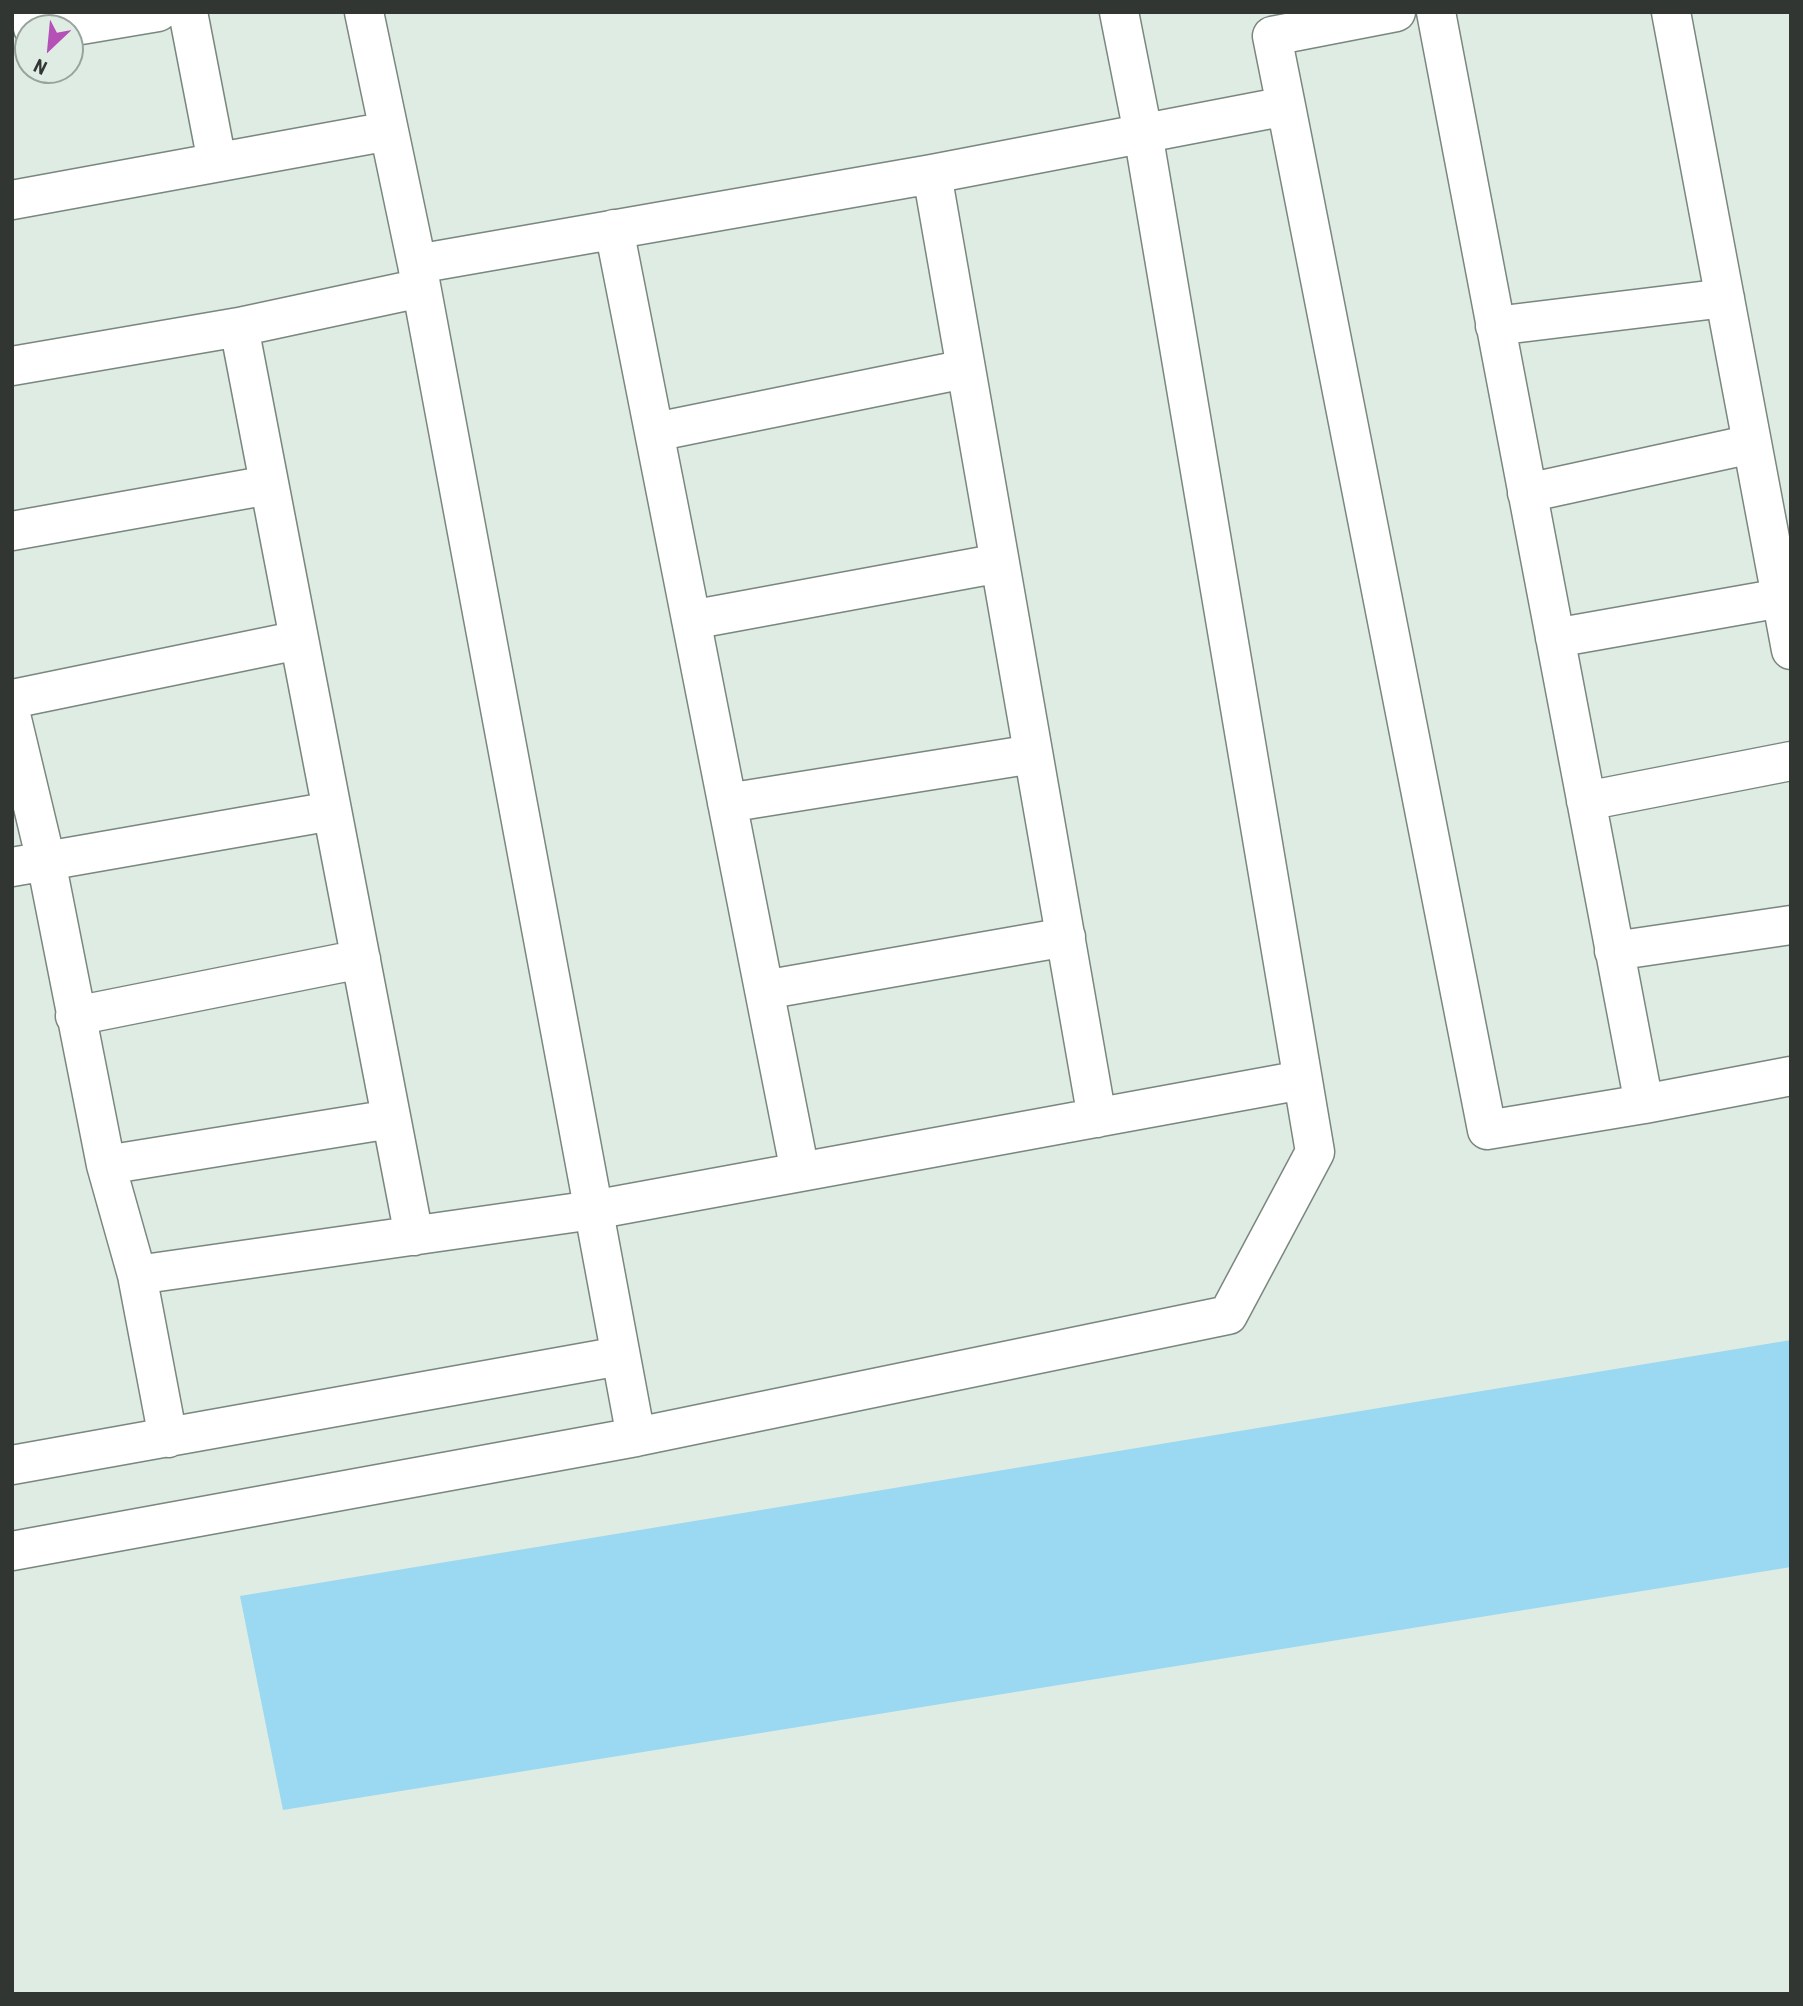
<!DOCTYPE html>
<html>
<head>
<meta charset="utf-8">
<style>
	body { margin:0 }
	#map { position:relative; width:1803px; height:2006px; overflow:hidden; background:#deece3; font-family:"Roboto Condensed",sans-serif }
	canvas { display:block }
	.frame { position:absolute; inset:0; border:14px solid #313633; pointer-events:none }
	.north { position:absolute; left:14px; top:14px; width:70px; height:70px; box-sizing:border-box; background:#deece3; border:2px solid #99a39d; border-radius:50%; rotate:206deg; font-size:19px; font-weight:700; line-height:28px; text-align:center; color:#313633 }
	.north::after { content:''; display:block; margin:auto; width:24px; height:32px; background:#b550b6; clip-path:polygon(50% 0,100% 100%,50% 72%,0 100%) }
</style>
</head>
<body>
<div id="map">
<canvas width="1803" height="2006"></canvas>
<div class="frame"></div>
<div class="north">N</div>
</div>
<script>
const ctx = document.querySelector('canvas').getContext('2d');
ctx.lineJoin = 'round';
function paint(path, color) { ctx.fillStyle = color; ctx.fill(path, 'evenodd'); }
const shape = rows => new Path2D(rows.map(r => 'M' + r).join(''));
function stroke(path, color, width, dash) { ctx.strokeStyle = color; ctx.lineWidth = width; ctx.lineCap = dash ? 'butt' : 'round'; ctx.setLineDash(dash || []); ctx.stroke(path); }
paint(shape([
	[1791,1340,1791,1567,283,1810,240,1596]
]), '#9bd8f1');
const minor = shape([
	[30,12,33,28],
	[188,12,217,162],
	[364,12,417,264,636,1437],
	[1436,12,1644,1104,1791,1076],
	[1671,12,1791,650],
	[63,28,158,12],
	[1286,106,1487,1130,1644,1104],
	[932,174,1097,1118],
	[12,200,389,131],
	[614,229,800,1172],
	[417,264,932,174,1286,106,1272,36,1396,12],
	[1495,326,1725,298],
	[12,366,239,327],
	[655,432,965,369],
	[1527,493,1752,444],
	[12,531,269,485],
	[691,620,1000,563],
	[1555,638,1781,598],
	[12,699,299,640],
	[12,719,46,861,106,1165,137,1275,168,1438],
	[1586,801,1791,761],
	[727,803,1033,754],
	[12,867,332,811],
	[1614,951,1791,925],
	[764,990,1066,937],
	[75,1016,361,959],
	[106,1165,391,1119],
	[414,1236,239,327,421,288],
	[137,1275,593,1210,1302,1080],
	[12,1465,620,1356],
	[12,1551,636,1437,1228,1315,1315,1152,1143,133,1119,12]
]);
stroke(minor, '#7a877f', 41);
stroke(minor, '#fff', 38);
</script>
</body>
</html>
